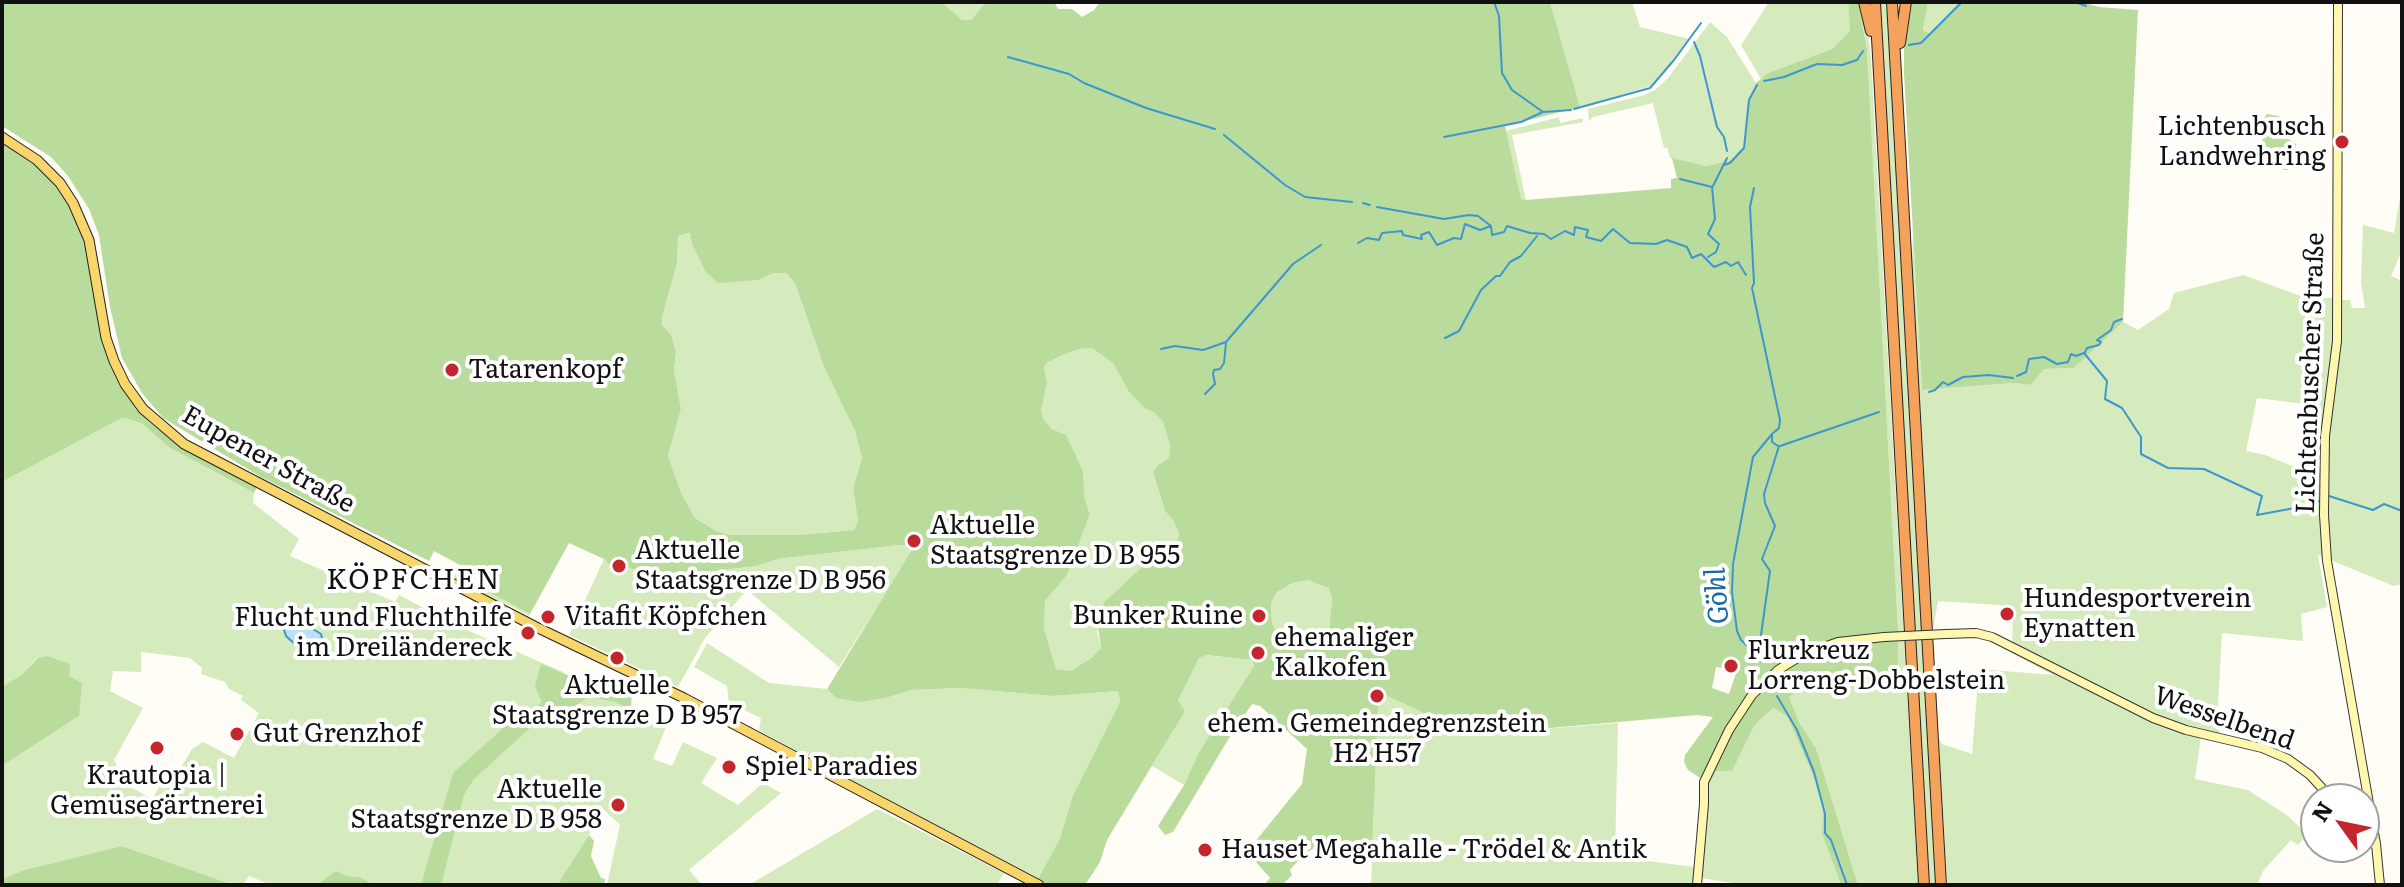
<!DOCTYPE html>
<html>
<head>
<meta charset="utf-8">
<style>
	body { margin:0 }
	#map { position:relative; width:2404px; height:887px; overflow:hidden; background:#fffdf5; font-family:Literata,serif }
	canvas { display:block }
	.frame { position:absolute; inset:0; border:4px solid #111; pointer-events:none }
	.north { position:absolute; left:2300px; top:783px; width:80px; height:80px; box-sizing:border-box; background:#fff; border:2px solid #a0a0a0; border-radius:50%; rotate:303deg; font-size:22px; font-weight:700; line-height:32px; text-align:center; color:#111 }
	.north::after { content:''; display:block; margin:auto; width:28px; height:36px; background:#c4262e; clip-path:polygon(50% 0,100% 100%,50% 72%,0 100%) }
</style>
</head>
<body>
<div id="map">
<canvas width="2404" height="887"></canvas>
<div class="frame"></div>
<div class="north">N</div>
</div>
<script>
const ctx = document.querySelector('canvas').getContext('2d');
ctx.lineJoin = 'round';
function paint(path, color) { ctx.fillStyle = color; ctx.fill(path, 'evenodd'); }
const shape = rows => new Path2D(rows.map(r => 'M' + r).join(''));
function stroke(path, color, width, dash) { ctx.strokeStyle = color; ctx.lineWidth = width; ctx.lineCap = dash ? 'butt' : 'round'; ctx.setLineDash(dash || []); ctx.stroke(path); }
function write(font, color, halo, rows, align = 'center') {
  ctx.font = font + ' Literata,serif'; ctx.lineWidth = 8; ctx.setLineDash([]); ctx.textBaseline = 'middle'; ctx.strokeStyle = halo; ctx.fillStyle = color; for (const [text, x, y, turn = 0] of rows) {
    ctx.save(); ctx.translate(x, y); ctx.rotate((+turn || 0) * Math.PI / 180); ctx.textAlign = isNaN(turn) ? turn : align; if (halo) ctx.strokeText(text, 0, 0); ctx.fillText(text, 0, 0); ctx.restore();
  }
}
paint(shape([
	[941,2,986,2,971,20,962,21],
	[1550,2,1632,2,1640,27,1690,39,1653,85,1580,107],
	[1769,2,1848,2,1850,31,1832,49,1768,73,1761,79,1741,45],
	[1858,2,1861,2,1867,22,1871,60,1918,885,1858,885,1816,748,1799,722,1789,697,1816,678,1898,672,1898,630,1867,49],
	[1879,2,1888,2,1938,885,1927,885],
	[1928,2,1959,2,1931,33,1923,32],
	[1710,22,1727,37,1756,83,1748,99,1745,144,1731,160,1706,166,1670,158,1667,147,1664,148,1653,103,1593,117,1589,121,1588,109,1644,95,1655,90,1668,78],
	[1559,117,1560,123,1582,118,1583,122,1512,135,1526,200,1521,200,1506,131],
	[2402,186,2402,250,2391,276,2402,281,2402,584,2394,586,2318,555,2327,607,2301,614,2303,641,2222,633,2218,704,2220,740,2201,736,2195,779,2248,790,2288,816,2307,834,2298,845,2291,840,2263,871,2257,885,1947,885,1939,739,1942,744,1972,754,1979,669,2053,675,2012,653,2013,606,1938,601,1933,630,1912,261,1913,228,1922,390,2014,383,2031,385,2044,369,2074,368,2123,322,2138,330,2169,309,2174,293,2243,275,2306,298,2334,298,2334,310,2341,310,2341,300,2350,300,2352,308,2365,308,2361,283,2363,225,2394,233],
	[2257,398,2321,406,2315,469,2292,466,2265,455,2246,451],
	[691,233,692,244,705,271,759,280,773,273,786,273,795,283,824,367,855,431,862,458,853,488,858,521,854,530,799,535,731,535,718,532,695,518,682,495,668,456,681,409,674,370,676,352,671,334,662,325,662,316,677,263,678,236],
	[1092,348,1113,363,1129,392,1145,409,1154,412,1163,422,1170,446,1169,458,1158,465,1153,474,1165,511,1175,521,1179,534,1175,548,1161,559,1145,564,1104,602,1097,633,1101,648,1091,658,1071,671,1056,669,1044,628,1045,601,1067,575,1090,514,1085,500,1083,471,1066,436,1052,429,1044,420,1041,411,1047,383,1044,367,1048,362,1063,355,1079,349],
	[126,418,143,424,211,470,254,493,253,503,299,539,290,556,395,602,399,595,460,627,563,672,566,676,596,687,599,680,629,688,632,695,631,709,666,727,653,759,672,766,683,742,717,758,701,783,738,805,763,783,781,793,689,870,702,885,607,885,620,825,600,806,589,835,557,885,374,885,360,877,347,876,336,871,316,885,271,885,249,876,243,885,234,885,122,846,24,870,2,879,2,766,79,716,69,676,37,658,21,675,2,687,2,482,120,419],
	[141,652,190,658,202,668,201,674,225,682,229,689,243,696,241,700,259,713,234,758,203,742,192,749,179,771,171,768,152,799,125,784,114,760,143,708,110,691,113,671,141,672],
	[900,545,916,545,839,667,747,590,705,638,678,687,569,635,604,559,610,565,656,573,705,572,757,566,777,559],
	[439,566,489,592,530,614,529,616,505,603,502,606,440,572],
	[1308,580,1329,587,1332,599,1330,636,1318,639,1278,633,1272,624,1271,603,1277,592,1294,583],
	[707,643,769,683,827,689,836,698,889,697,911,690,962,688,1053,696,1118,691,1120,702,1073,795,1060,838,1038,879,881,798,759,730,761,718,729,703,727,686,694,667],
	[1205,655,1253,660,1254,666,1199,752,1184,785,1152,766,1184,711,1178,701,1199,658],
	[1379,691,1471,735,1618,723,1615,857,1695,867,1692,885,1371,885],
	[1773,708,1787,716,1811,771,1823,806,1822,834,1841,885,1747,885,1700,878,1709,784,1716,770,1732,770,1754,726],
	[877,809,1004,873,997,885,749,885]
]), '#d5ebbd');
paint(shape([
	[2,2,941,2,962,20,971,20,986,2,1054,2,1058,9,1072,9,1082,17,1094,10,1100,2,1550,2,1580,107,1505,126,1521,199,1526,200,1671,188,1671,179,1677,178,1672,158,1706,166,1731,160,1745,144,1748,99,1756,83,1768,73,1832,49,1850,31,1848,2,1858,2,1867,49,1898,630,1898,672,1816,678,1789,697,1799,722,1816,748,1858,885,1841,885,1822,834,1823,806,1811,771,1787,716,1773,708,1754,726,1732,771,1716,771,1709,784,1688,770,1684,762,1685,755,1713,717,1697,715,1471,735,1379,692,1372,855,1334,846,1318,845,1301,857,1290,870,1292,875,1282,885,1264,885,1270,878,1248,853,1249,849,1302,784,1307,749,1260,706,1252,704,1229,738,1173,832,1165,835,1158,826,1184,785,1199,752,1254,666,1252,660,1206,655,1199,658,1178,701,1185,711,1107,840,1100,862,1085,885,1049,885,1038,879,1060,838,1073,795,1120,702,1118,691,1053,696,961,688,911,690,889,697,860,702,836,698,827,689,915,545,900,545,777,559,757,566,705,572,656,573,610,565,604,559,569,543,530,614,489,592,491,582,434,551,429,561,261,477,163,418,142,393,122,358,110,307,99,235,89,209,68,176,51,157,2,126],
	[690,233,692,244,705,271,718,283,759,280,773,273,786,273,795,283,824,367,855,431,862,458,853,488,858,521,854,530,799,535,731,535,718,532,695,518,682,495,668,456,681,409,674,370,676,352,671,334,662,325,662,317,677,263,678,236],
	[1092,348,1113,363,1129,392,1145,409,1154,412,1163,422,1170,446,1169,458,1158,465,1153,473,1165,511,1174,521,1179,534,1175,548,1161,559,1145,564,1104,602,1097,621,1101,648,1091,658,1071,671,1056,669,1044,628,1045,601,1067,575,1090,514,1085,500,1083,471,1066,435,1052,429,1044,420,1041,411,1047,383,1044,367,1048,362,1063,355,1079,349],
	[1308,580,1329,588,1332,599,1329,636,1318,639,1278,633,1272,624,1271,603,1277,592,1293,583],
	[1716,667,1737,670,1729,694,1712,688],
	[1912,2,1928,2,1923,31,1930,33,1959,2,2082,2,2099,7,2138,10,2123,322,2074,368,2044,369,2031,385,2014,383,1922,390,1904,74,1904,45],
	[2267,114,2283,117,2287,138,2296,144,2296,151,2290,158,2288,170,2283,170,2280,158,2263,154,2262,121],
	[2,143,42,169,58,185,77,215,86,241,104,342,134,403,149,422,181,447,257,487,254,493,169,447,143,424,126,418,120,419,2,482],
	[47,656,70,664,69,676,82,683,79,716,2,766,2,687,21,675,38,658],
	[541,664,596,687,599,680,629,688,632,695,630,709,616,702,588,697,567,712,547,714,531,727,473,780,464,795,441,885,421,885,453,773,518,715,534,710,542,702,535,686],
	[589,835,594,841,591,856,601,878,605,879,604,885,557,885],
	[122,846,234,885,2,885,2,879,24,870],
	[336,871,347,876,360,877,374,885,316,885]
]), '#b9dc9c');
const water = shape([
	[288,618,297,619,321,634,324,645,321,655,309,657,286,636,283,627,288,618]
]);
paint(water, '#b9e0f7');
stroke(water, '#3f96cf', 2);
stroke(shape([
	[1494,2,1499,16,1502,73,1512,90,1543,112,1571,110],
	[2075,2,2086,6],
	[1694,42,1700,56,1717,127,1724,137,1727,151],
	[1909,45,1921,43,1962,2],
	[1008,57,1069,74,1084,83,1146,108,1215,129],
	[1764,81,1784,77,1817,64,1842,65,1857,60,1863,51],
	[1574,109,1650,88,1674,60,1701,23],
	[1224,135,1285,185,1305,197,1352,202],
	[1444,137,1521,122,1543,112],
	[1724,165,1730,163,1744,148,1749,100,1757,85],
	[1680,179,1712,187,1715,219,1708,234,1719,244,1716,252,1708,257],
	[1713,186,1727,158],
	[1754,188,1750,207,1754,283,1752,288,1780,420,1779,428,1772,434,1772,442,1778,446],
	[1363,203,1370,205],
	[1377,207,1444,219,1469,215,1478,216,1491,226],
	[1358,243,1367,238,1379,240,1382,233,1402,231,1403,235,1422,239,1421,235,1429,232,1437,245,1454,238,1461,239,1465,224,1480,230,1491,226,1492,235,1504,232,1507,226,1530,233,1544,234,1551,239,1565,231,1574,235,1575,227,1588,230,1586,237,1601,241,1613,229,1630,243,1656,244,1667,240,1687,247,1692,258,1701,254,1714,267,1726,262,1731,266,1738,262,1746,275],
	[1445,338,1459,331,1481,290,1496,276,1500,276,1510,262,1521,256,1537,236],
	[1161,349,1175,346,1203,350,1226,342,1293,264,1321,245],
	[2085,352,2087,348,2099,345,2101,342,2097,340,2111,330,2114,322,2122,319],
	[2017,376,2026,372,2029,359,2044,357,2057,364,2068,362,2071,354,2076,356,2084,353,2107,381,2105,399,2122,408,2141,437,2141,454,2168,468,2204,469,2262,496,2257,515,2311,505,2319,501],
	[1929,392,1935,390,1943,382,1948,385,1963,377,1989,375,2013,378],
	[1205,394,1215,384,1213,374,1214,370,1220,369,1224,363,1226,343],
	[1772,434,1753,457,1733,564,1732,592,1737,631,1741,640,1752,650,1753,657,1761,662,1775,659,1761,635,1770,571,1762,559,1775,526,1765,503,1764,494,1779,446],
	[1780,446,1879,412],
	[2329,496,2373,510,2384,504,2402,511],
	[1777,696,1797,730,1814,772,1825,814,1825,833,1831,840,1847,885]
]), '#3f96cf', 2);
const secondary = shape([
	[2338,2,2337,341,2325,436,2324,515,2327,561,2376,844,2380,885],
	[1946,634,1976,633,1992,637,2153,718,2186,730,2262,748,2288,759,2310,775,2332,799],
	[2364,842,2376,844],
	[1697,885,1704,804,1704,782,1729,730,1752,695,1778,670,1804,654,1838,642,1884,637]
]);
const primary = shape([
	[2,137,37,160,60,183,73,203,89,240,106,338,114,361,125,384,143,409,184,444,534,626,684,698,1039,885]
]);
const highway = shape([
	[1864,2,1871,31],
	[1875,2,1924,885],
	[1892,2,1941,885],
	[1900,43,1906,2]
]);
stroke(secondary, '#333', 10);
stroke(primary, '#222', 11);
stroke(highway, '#222', 12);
stroke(secondary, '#fff6b0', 8);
stroke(primary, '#f9d66b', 9);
stroke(highway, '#f5a25d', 10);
const secondaryBridge = shape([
	[1884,637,1946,634]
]);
stroke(secondaryBridge, '#333', 10, []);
stroke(secondaryBridge, '#fff6b0', 8);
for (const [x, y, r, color] of [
	[2342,142,8,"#c4262e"],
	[452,370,8,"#c4262e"],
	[914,541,8,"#c4262e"],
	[619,566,8,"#c4262e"],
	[2007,614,8,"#c4262e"],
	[1259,616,8,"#c4262e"],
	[548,617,8,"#c4262e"],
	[528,633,8,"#c4262e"],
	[1258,653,8,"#c4262e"],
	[617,658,8,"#c4262e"],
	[1731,666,8,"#c4262e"],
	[1377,696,8,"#c4262e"],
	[237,734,8,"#c4262e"],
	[157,748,8,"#c4262e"],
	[729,767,8,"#c4262e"],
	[618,805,8,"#c4262e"],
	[1205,850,8,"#c4262e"]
]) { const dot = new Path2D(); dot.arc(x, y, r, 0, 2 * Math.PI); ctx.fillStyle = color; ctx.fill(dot); stroke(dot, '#fff', 3); }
write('26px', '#111', '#fff', [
	["Lichtenbusch",2326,127,"right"],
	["Landwehring",2326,157,"right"],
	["Tatarenkopf",468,370],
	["Aktuelle",930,526],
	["Staatsgrenze D B 955",930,556],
	["Aktuelle",635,551],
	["Staatsgrenze D B 956",635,581],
	["Hundesportverein",2023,599],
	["Eynatten",2023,629],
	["Bunker Ruine",1243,616,"right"],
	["Vitafit Köpfchen",564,617],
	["Flucht und Fluchthilfe",512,618,"right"],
	["im Dreiländereck",512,648,"right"],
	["ehemaliger",1274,638],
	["Kalkofen",1274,668],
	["Flurkreuz",1747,651],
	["Lorreng-Dobbelstein",1747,681],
	["Aktuelle",617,686,"center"],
	["Staatsgrenze D B 957",617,716,"center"],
	["ehem. Gemeindegrenzstein",1377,724,"center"],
	["H2 H57",1377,754,"center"],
	["Gut Grenzhof",253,734],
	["Spiel Paradies",745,767],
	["Krautopia |",157,776,"center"],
	["Gemüsegärtnerei",157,806,"center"],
	["Aktuelle",602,790,"right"],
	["Staatsgrenze D B 958",602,820,"right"],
	["Hauset Megahalle - Trödel & Antik",1221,850]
], 'left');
write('26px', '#111', '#fff', [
	["Lichtenbuscher Straße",2311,373,-88],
	["Eupener Straße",268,460,29],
	["Wesselbend",2224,719,19]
]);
ctx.letterSpacing = '2px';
write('28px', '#111', '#fff', [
	["KÖPFCHEN",414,581]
]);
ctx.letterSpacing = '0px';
write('italic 28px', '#1768a6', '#fff', [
	["Göhl",1718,596,-94]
]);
</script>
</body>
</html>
